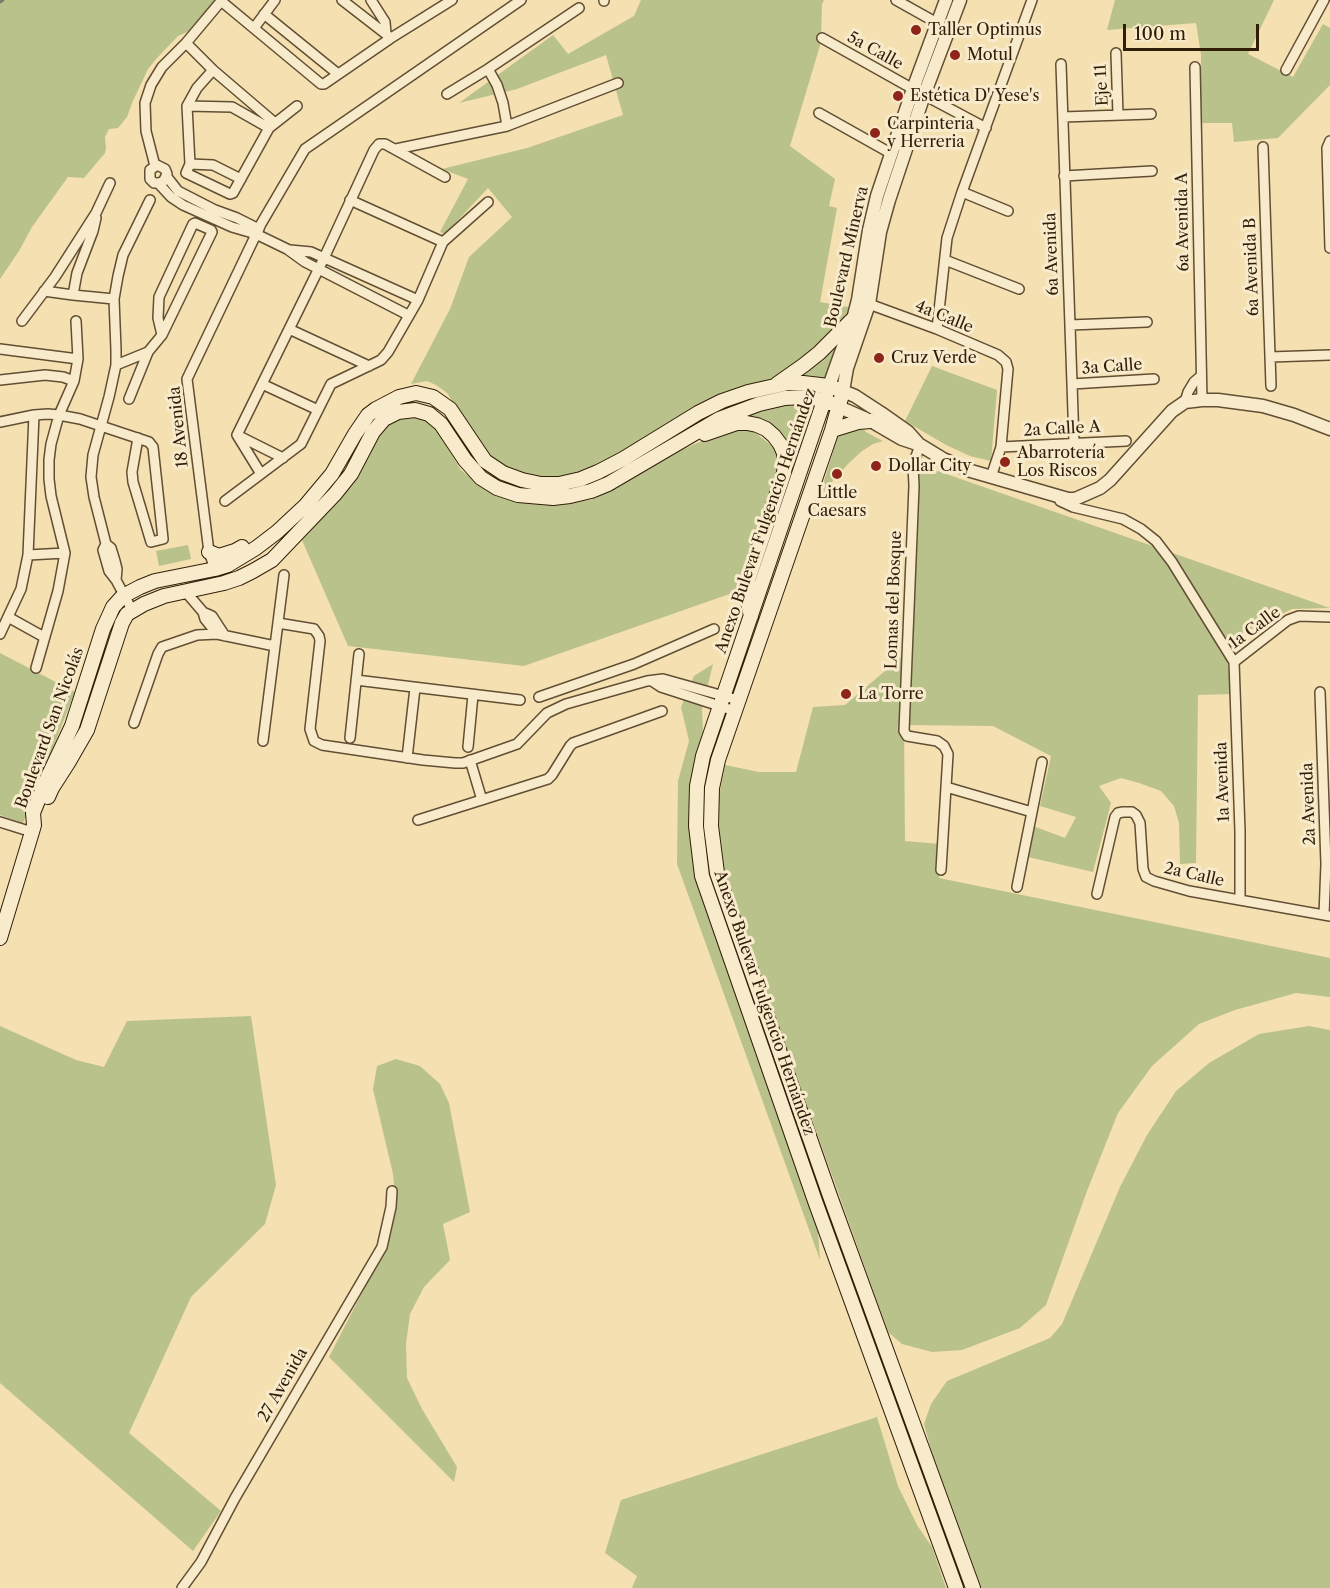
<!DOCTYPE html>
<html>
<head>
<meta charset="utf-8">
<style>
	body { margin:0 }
	#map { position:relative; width:1330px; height:1588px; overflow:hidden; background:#f4e0b0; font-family:"Libre Caslon Text",serif }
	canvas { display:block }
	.scale { position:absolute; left:1123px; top:24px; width:136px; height:27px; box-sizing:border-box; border:3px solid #311e09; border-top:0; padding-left:8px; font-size:18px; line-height:21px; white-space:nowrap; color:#311e09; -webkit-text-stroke:4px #f8ebcc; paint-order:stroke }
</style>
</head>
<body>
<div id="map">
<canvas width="1330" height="1588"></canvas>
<div class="scale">100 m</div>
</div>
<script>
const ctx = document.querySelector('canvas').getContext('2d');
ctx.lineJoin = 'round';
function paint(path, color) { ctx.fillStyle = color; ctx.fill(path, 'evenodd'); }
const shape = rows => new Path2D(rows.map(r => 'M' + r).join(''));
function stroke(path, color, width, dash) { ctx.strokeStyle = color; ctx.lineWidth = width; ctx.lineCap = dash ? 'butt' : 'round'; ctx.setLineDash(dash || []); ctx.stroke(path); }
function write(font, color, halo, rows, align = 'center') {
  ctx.font = font + ' "Libre Caslon Text",serif'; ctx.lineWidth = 6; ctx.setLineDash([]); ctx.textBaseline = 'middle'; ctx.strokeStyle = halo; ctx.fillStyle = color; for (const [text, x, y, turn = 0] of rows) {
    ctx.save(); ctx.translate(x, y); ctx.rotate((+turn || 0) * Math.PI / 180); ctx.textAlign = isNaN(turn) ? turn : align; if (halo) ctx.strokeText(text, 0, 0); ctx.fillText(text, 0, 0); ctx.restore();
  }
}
paint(shape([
	[0,0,217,0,201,26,178,36,157,58,148,69,132,103,127,117,118,128,109,129,105,137,106,148,105,153,84,178,68,177,32,227,19,251,0,279],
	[641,0,824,0,822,4,821,42,790,146,835,179,829,206,837,208,820,302,849,307,845,316,820,344,773,379,740,387,706,401,606,462,576,475,555,480,538,479,498,466,487,455,447,393,436,385,427,381,411,384,450,309,469,257,512,217,488,188,445,234,440,232,468,179,442,169,527,148,623,115,606,55,517,89,459,103,553,35,568,54,634,16],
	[1115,0,1274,0,1248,54,1293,77,1323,24,1330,28,1330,85,1278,138,1234,142,1232,123,1201,123,1201,55,1196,23,1107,30],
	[842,334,825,378,822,380,790,379],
	[932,366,997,390,991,461,970,456,946,445,905,421],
	[791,404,801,405,806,410,810,418,811,425,752,597,750,588,786,476,781,443,735,421,755,411,773,406],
	[415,416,426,420,434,426,461,470,482,487,504,498,531,504,557,504,590,500,612,490,668,456,713,436,734,429,752,430,772,446,777,456,778,469,738,591,524,666,348,646,302,540,341,495,379,431,389,421,401,417],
	[861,426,866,432,883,441,873,444,862,451,848,464,831,483,816,506,833,452,837,436,843,430],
	[912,462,1330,608,1292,609,1221,644,1227,659,1232,694,1198,695,1196,863,1180,864,1179,823,1174,806,1161,791,1139,783,1121,778,1099,786,1111,803,1093,872,1028,857,1033,826,1065,838,1076,817,1040,806,1051,756,993,726,904,725,905,841,939,844,939,878,1330,958,1330,997,1296,993,1235,1010,1199,1024,1152,1066,1118,1113,1087,1191,1046,1305,1020,1328,962,1350,932,1352,902,1344,888,1332,718,856,716,812,725,765,759,772,796,772,813,707,845,705,906,653],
	[188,545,191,559,159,566,156,551],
	[0,653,75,692,23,823,0,815],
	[713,664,702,709,703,733,689,794,690,824,817,1219,820,1260,677,864,678,781,689,741,681,707,694,676],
	[251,1016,276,1185,265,1224,191,1297,129,1433,221,1511,193,1551,0,1383,0,1026,76,1060,104,1067,127,1021],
	[1309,1026,1330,1030,1330,1588,977,1588,938,1475,924,1424,931,1404,947,1381,1050,1338,1062,1324,1120,1187,1147,1135,1176,1091,1209,1063,1259,1034],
	[396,1059,420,1066,440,1084,449,1103,470,1212,443,1224,450,1260,424,1287,410,1314,406,1344,407,1378,422,1409,457,1467,454,1482,329,1357,388,1242,396,1203,393,1174,373,1089,377,1066],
	[877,1417,898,1486,917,1525,932,1547,946,1588,632,1588,637,1576,605,1553,621,1500]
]), '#bac28c');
stroke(shape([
	[0,2,3,0]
]), '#717d6c', 3);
const minor = shape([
	[342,0,391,38],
	[371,0,385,22,386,34],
	[896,0,937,23],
	[221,1,321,84,324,84,391,38,452,0],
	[604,1,604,0],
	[264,14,338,74],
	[254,28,275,0],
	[822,38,913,89],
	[186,43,213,70,275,123],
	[1116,53,1118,115],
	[1061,64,1074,442],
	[1195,67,1202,400],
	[488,69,497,85,503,103,507,126],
	[213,70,197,88,187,106,190,164,186,173,230,194,233,193,269,128,297,106],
	[1286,70,1324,0],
	[447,94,488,69,579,8],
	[924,95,986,128],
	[187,106,232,107,269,128],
	[819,113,892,154],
	[1063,117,1151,114],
	[1330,141,1327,148,1330,248],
	[1263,147,1271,386],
	[396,149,507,126,618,83],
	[190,164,213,165,241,179],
	[155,166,146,131,145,103,151,85,162,67,186,43,222,0],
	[1064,176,1152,171],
	[167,177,178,191,215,210,237,218,259,229],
	[158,183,163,182,167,174,165,169,157,165,150,170,150,179,154,183,158,183,171,197,183,205,232,227,256,234,287,249,305,262,408,315],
	[962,192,1008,211],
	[350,200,443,242],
	[290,250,311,252,418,300],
	[945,260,1019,289],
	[44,291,73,295,114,299],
	[73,295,77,273,93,231,96,218],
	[869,304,937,329,998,355,1006,362,1008,369,1001,447,991,477],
	[22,321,55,277,96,213,110,183],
	[1070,325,1147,322],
	[289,329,369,366],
	[937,329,947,238,962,192,1032,0],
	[0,349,78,359],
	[1270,357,1330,355],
	[116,365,148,352],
	[0,380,45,375,63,377,74,381],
	[262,384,318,410],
	[1072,384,1154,379],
	[129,399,148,352,162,335,212,232,211,230,195,223,193,224,159,297,158,318,162,335],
	[1185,402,1188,392,1194,382,1201,376],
	[0,422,34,415,48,414,59,415,80,419,149,442,153,447,163,539,151,542,133,482,132,472,138,438],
	[237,435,283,458],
	[920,445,913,465,914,486,904,731,907,736,937,741,944,746,948,754,941,870],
	[1001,447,1126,441],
	[261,474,237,435,324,258,374,150,379,144,385,144,445,177],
	[225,501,301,444,331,384,381,360,388,352,418,300,443,242,488,202],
	[1060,501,1073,507,1123,519,1141,529,1156,541,1172,562,1234,662],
	[106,544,103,550,109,571,116,580,132,610],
	[28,555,65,553],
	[215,569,209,552,187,379,261,224,305,149,521,0],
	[116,580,117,569,115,561,111,548,106,544,94,497,91,477,93,455,109,397,116,365,116,350,114,299,118,276,123,255,150,200],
	[185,591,203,612,212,616,225,636],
	[203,612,205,619,217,634],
	[8,617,44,637],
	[278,623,314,629,319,636,320,641,310,729,314,741,322,745,423,760,455,763,463,763,517,744,547,713,566,704,647,681,663,679,738,700],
	[0,634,21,589,28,555,34,415],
	[1234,662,1240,831,1240,900],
	[1234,662,1288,620,1299,616,1330,617],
	[36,668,58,591,65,553,51,496,49,479,49,460,51,444,59,415,74,381,78,359,76,321],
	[356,680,520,700],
	[652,681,661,687,735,711],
	[1320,692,1326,864,1324,915],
	[539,697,634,664,714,629],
	[134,723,158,654,162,647,197,635,217,634,275,646],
	[350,738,359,654],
	[263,741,284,575],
	[468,747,473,695],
	[407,758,415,688],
	[470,760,482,800],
	[946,787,1032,812],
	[418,820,548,779,552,775,570,746,573,743,662,711],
	[0,822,32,832],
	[1017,887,1042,762],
	[1097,894,1115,817,1118,813,1123,812,1132,812,1136,815,1140,823,1143,869,1146,877,1154,881,1189,891,1330,916],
	[182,1588,201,1562,235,1498,382,1247,391,1207,392,1191]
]);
const tertiary = shape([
	[829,386,853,319,858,300,869,230,877,196,913,89,946,0],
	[839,407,871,421,902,439,920,445,943,459,971,471,1068,499,1075,499,1100,488,1110,480,1172,411,1185,402,1202,400,1218,400,1263,406,1294,415,1330,429],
	[917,442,908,432,881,413,855,396,843,391,847,368,869,304,880,232,889,200,924,95,960,0]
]);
const secondary = shape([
	[777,384,804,365,819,353,853,319],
	[829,386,703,756,697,786,696,826,702,876,815,1201,956,1588],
	[832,430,858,422,871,421],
	[705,434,737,423,747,423,757,425,766,429,774,436,780,444,784,453,785,463,784,473,748,580,747,599,751,616],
	[209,552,219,556,235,551,242,547],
	[48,797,52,788,68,763,87,730,122,623,127,614,144,604,164,596,224,583,239,578,253,571,272,560,335,494,351,474,373,432,384,419,398,412,415,410,429,414,441,424,465,460,481,478,497,488,518,495,553,498,570,496,591,491,608,484,719,419,759,404,785,398,803,397,815,398,830,403],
	[0,938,32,832,34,825,33,813,45,783,72,726,103,629,113,607,123,596,140,587,155,581,215,569,228,565,256,548,277,532,306,505,332,474,355,434,368,415,376,409,399,397,416,393,433,397,450,409,485,461,503,473,522,480,541,484,559,484,581,479,598,472,623,459,698,413,722,401,748,392,788,383,803,383,829,386,843,391,832,430,718,760,712,788,711,826,717,873,830,1196,973,1588]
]);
stroke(minor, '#624e33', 12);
stroke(tertiary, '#624e33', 15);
stroke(secondary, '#311e09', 16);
stroke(minor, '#f8ebcc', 9);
stroke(tertiary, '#f8ebcc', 12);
stroke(secondary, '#f8ebcc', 14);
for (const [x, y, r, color] of [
	[916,30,6,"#8f2418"],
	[955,55,6,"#8f2418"],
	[898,96,6,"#8f2418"],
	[875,133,6,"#8f2418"],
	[879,358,6,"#8f2418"],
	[1005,462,6,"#8f2418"],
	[876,466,6,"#8f2418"],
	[837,474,6,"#8f2418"],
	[846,694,6,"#8f2418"]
]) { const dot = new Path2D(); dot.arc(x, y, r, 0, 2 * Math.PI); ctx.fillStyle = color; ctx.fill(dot); stroke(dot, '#f8ebcc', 2); }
write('16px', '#311e09', '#f8ebcc', [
	["Taller Optimus",928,30],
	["Motul",967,55],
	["Estética D' Yese's",910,96],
	["Carpinteria",887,124],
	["y Herreria",887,142],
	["Cruz Verde",891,358],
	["Abarrotería",1017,453],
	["Los Riscos",1017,471],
	["Dollar City",888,466],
	["Little",837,493,"center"],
	["Caesars",837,511,"center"],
	["La Torre",858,694]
], 'left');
write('16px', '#311e09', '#f8ebcc', [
	["5a Calle",875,51,29],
	["Eje 11",1102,85,-93],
	["6a Avenida A",1183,222,-91],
	["6a Avenida",1052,254,-92],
	["Boulevard Minerva",847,257,-77],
	["6a Avenida B",1252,267,-92],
	["4a Calle",944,317,22],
	["3a Calle",1112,367,-4],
	["18 Avenida",179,427,-96],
	["2a Calle A",1062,429,-3],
	["Anexo Bulevar Fulgencio Hernández",766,521,-71],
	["Lomas del Bosque",894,600,-88],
	["1a Calle",1255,628,-36],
	["Boulevard San Nicolás",50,728,-70],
	["1a Avenida",1223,782,-92],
	["2a Avenida",1309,804,-92],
	["2a Calle",1194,875,13],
	["Anexo Bulevar Fulgencio Hernández",764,1003,71],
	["27 Avenida",283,1385,-60]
]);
</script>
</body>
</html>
